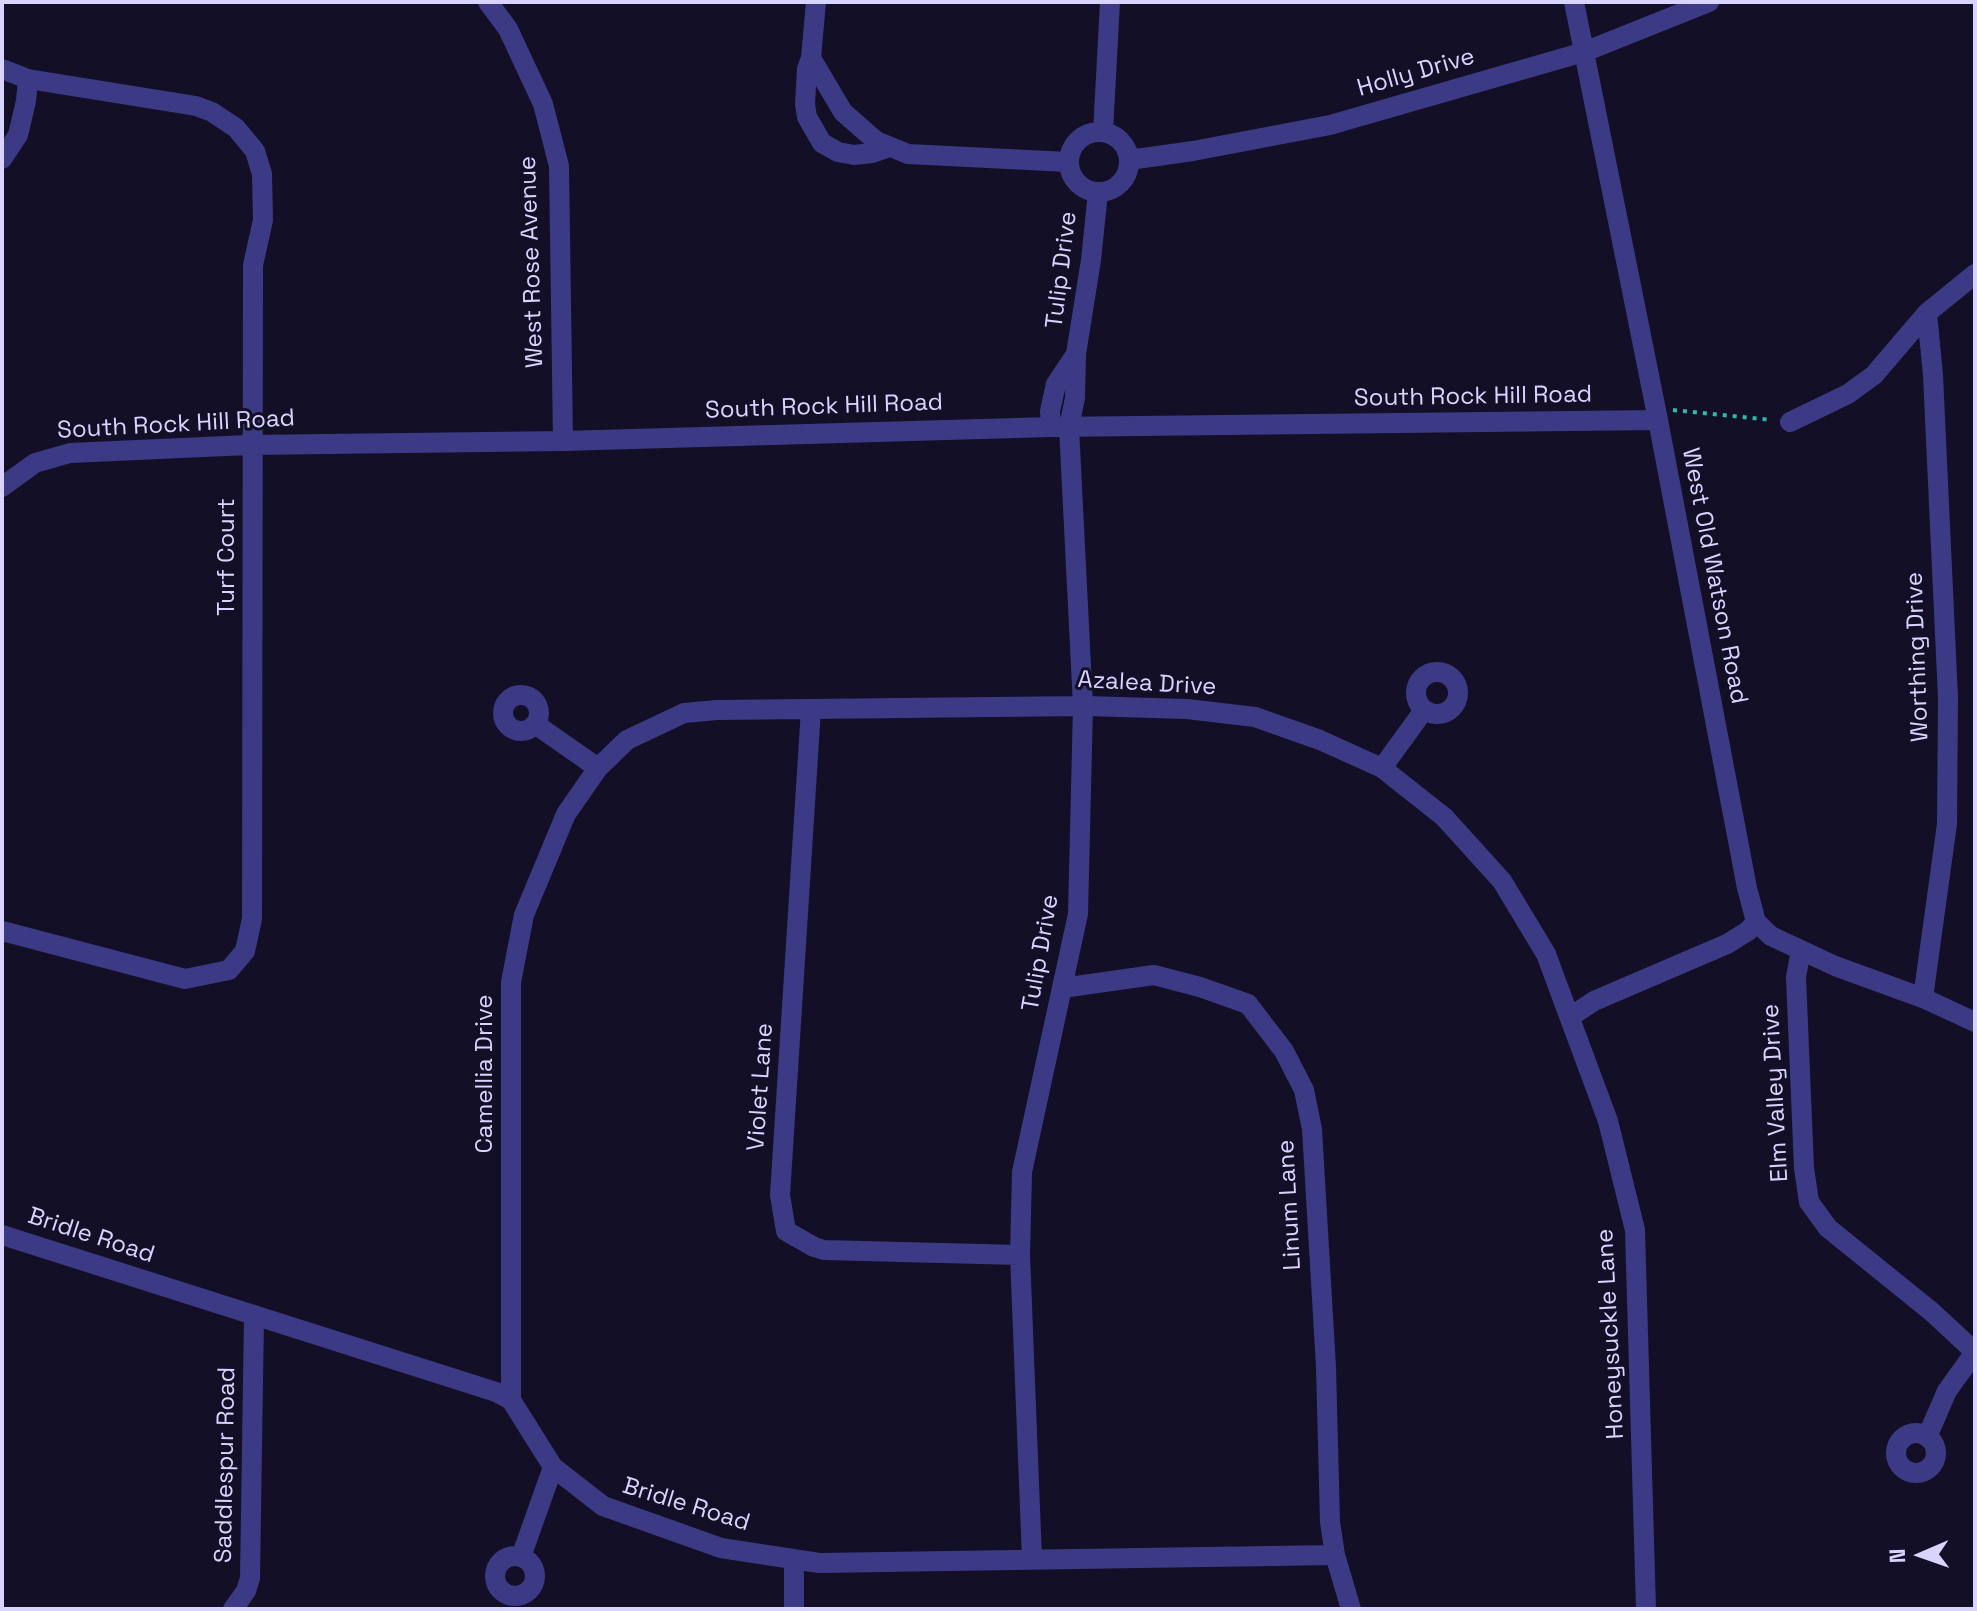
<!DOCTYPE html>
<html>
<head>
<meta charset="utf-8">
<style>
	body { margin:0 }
	#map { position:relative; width:1977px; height:1611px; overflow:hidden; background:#130f26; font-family:"Space Grotesk",sans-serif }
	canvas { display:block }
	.frame { position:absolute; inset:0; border:4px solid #d9d4ff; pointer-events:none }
	.north { position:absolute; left:1881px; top:1515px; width:80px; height:80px; -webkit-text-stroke:6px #130f26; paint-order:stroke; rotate:268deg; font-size:22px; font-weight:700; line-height:32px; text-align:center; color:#d9d4ff }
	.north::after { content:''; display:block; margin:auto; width:28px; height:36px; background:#d9d4ff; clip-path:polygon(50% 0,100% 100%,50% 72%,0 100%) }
</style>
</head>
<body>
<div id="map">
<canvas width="1977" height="1611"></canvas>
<div class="frame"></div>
<div class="north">N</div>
</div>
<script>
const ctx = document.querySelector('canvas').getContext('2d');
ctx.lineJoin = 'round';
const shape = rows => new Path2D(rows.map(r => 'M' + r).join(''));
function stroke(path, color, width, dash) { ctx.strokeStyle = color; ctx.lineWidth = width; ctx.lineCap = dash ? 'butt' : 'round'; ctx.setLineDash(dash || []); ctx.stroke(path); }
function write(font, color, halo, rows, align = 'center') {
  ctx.font = font + ' "Space Grotesk",sans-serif'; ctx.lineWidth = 6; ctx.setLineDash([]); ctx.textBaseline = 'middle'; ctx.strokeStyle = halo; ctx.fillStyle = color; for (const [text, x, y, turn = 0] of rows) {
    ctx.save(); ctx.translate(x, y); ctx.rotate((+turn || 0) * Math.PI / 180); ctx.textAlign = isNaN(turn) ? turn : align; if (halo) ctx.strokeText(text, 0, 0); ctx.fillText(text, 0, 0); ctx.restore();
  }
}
stroke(shape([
	[1673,410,1772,420]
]), '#2fb8b0', 4, [4, 6]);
stroke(shape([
	[488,2,508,29,543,104,559,166,563,441],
	[816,2,811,58,843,112,876,141,908,154,1068,162],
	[1574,2,1658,420,1747,888,1756,922,1771,936,1835,966,1923,998,1975,1022],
	[811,58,807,69,805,104,807,117,822,143,838,152,854,155,872,153,889,147],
	[2,69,28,79,196,106,212,112,236,128,255,151,262,174,263,220,253,265,252,919,245,951,229,970,185,979,2,931],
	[1103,132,1110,2],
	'1069 162a30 30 0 1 1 60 0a30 30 0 1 1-60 0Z',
	[2,159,18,135,26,101,28,79],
	[1129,160,1193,151,1330,125,1584,52,1709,2],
	[1790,422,1848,394,1874,375,1927,313,1975,274],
	[1051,427,1050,411,1056,384,1076,354],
	[2,487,35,463,70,453,248,445,563,441,1051,427,1658,420],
	'1416 693a21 21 0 1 1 42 0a21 21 0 1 1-42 0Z',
	'503 713a18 18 0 1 1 36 0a18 18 0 1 1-36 0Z',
	[811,709,780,1195,786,1231,814,1247,824,1250,1020,1255],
	[535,724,598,768],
	[1382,768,1424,710],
	[1801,950,1796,977,1804,1168,1809,1202,1828,1228,1932,1312,1975,1352],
	[1062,988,1154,975,1200,987,1248,1004,1284,1051,1304,1090,1312,1129,1326,1367,1330,1522,1335,1555,1351,1609],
	[1923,998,1947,824,1948,698,1933,375,1927,313],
	[1570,1017,1594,1001,1727,944,1748,931,1756,922],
	[2,1235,496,1392,511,1400,553,1467,603,1506,721,1548,819,1563,1335,1555],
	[511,1400,511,982,524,915,566,814,598,768,627,740,684,713,717,710,1085,706,1187,709,1255,717,1320,740,1382,768,1444,817,1502,881,1546,954,1608,1121,1635,1230,1646,1609],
	'1896 1453a20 20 0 1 1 40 0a20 20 0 1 1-40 0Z',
	[1927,1437,1947,1391,1975,1352],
	'495 1576a20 20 0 1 1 40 0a20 20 0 1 1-40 0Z',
	[521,1557,553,1467],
	[794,1559,794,1609],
	[1032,1559,1020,1255,1022,1172,1078,914,1083,706,1069,427,1075,398,1076,354,1091,260,1098,192],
	[233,1609,246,1591,250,1578,254,1316]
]), '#3d3a85', 20);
write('24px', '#d9d4ff', '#130f26', [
	["Holly Drive",1416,73,-16],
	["West Rose Avenue",532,262,-92],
	["Tulip Drive",1062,270,-83],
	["South Rock Hill Road",1473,397,-1],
	["South Rock Hill Road",824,407,-2],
	["South Rock Hill Road",176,425,-3],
	["Turf Court",227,557,-90],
	["West Old Watson Road",1714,576,79],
	["Worthing Drive",1918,657,-92],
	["Azalea Drive",1147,684,3],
	["Tulip Drive",1041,953,-80],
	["Camellia Drive",485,1074,-90],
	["Violet Lane",761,1087,-86],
	["Elm Valley Drive",1776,1093,-93],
	["Linum Lane",1290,1205,-93],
	["Bridle Road",91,1236,18],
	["Honeysuckle Lane",1611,1334,-93],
	["Saddlespur Road",226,1465,-89],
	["Bridle Road",686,1505,17]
]);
</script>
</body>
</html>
